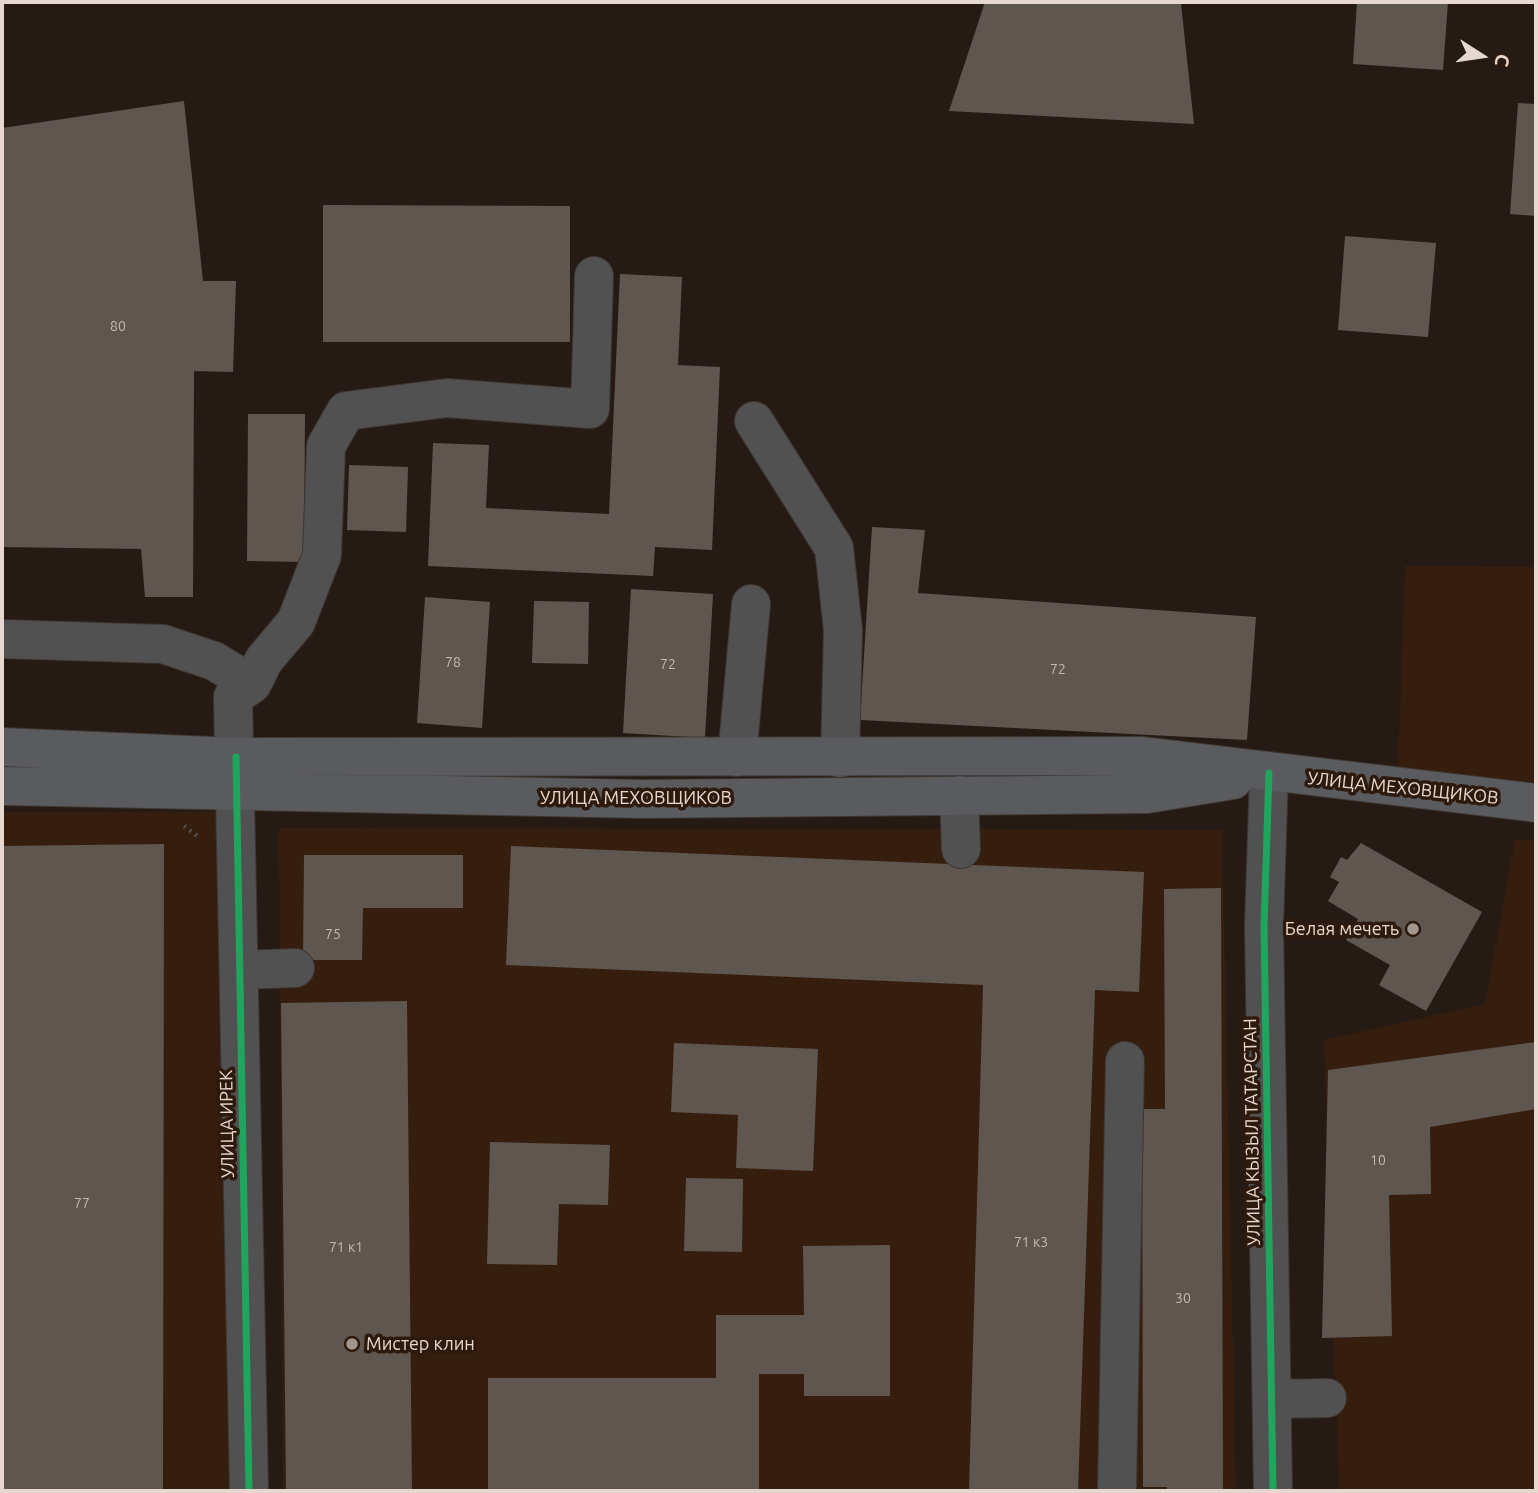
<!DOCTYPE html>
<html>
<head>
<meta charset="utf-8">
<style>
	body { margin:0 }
	#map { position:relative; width:1538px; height:1493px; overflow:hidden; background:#261b14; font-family:Ubuntu,sans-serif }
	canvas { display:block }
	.frame { position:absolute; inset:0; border:4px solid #e6d8cf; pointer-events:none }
	.north { position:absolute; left:1447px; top:21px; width:70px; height:70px; -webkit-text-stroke:5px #2e1a0c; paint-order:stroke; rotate:102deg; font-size:19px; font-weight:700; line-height:28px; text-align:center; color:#e6d8cf }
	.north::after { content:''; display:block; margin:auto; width:24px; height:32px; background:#e6d8cf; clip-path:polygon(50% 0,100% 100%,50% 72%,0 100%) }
</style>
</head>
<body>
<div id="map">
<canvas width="1538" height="1493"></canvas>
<div class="frame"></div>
<div class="north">С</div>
</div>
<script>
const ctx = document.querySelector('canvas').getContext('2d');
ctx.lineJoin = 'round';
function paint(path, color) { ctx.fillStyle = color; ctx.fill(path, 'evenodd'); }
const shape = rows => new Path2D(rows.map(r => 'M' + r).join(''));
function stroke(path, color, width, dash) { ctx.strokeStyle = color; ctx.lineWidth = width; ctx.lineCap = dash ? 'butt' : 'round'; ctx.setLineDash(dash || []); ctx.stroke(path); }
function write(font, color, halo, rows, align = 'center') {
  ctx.font = font + ' Ubuntu,sans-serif'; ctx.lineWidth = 7; ctx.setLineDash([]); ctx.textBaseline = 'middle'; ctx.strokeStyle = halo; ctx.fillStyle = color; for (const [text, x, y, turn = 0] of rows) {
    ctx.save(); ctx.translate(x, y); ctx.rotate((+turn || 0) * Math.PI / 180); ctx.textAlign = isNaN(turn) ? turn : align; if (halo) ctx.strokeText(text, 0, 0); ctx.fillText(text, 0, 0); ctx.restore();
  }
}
paint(shape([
	[1405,566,1536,567,1536,782,1398,771],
	[2,812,220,812,245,1491,2,1491],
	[279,828,1222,830,1236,1491,283,1491],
	[1515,839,1536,841,1536,1491,1339,1491,1324,1040,1485,1004]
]), '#361e0e');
paint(shape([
	[985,2,1181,4,1194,124,949,111],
	[1357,2,1448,2,1443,70,1353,64],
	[184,101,203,281,236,281,233,372,194,371,193,597,145,597,141,549,2,547,2,128],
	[1518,103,1536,104,1536,216,1510,214],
	[323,205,570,206,570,342,323,342],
	[1345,236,1436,243,1428,337,1338,330],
	[620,274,682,277,678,365,720,367,712,550,655,547,653,576,428,566,433,443,489,445,486,508,609,514],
	[248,414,305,414,304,562,247,561],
	[349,465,408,467,406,532,347,530],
	[872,527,925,530,918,593,1256,617,1247,740,860,720],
	[631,589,713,594,705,738,623,733],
	[425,597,490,602,482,728,417,723],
	[534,601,589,602,588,664,532,663],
	[1361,843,1482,912,1426,1011,1379,985,1390,965,1346,940,1358,919,1328,901,1339,882,1330,877,1341,857,1347,860],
	[164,844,163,1491,2,1491,2,846],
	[511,846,1144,872,1139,992,1095,990,1078,1491,969,1491,983,985,506,965],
	[304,855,463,855,463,908,363,908,362,960,303,960],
	[1221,888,1223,1491,1167,1491,1167,1487,1143,1487,1142,1109,1165,1109,1164,889],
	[407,1001,412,1491,286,1491,281,1003],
	[1536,1042,1536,1109,1430,1127,1431,1194,1389,1195,1392,1336,1322,1338,1328,1070],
	[674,1043,818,1049,813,1171,736,1168,738,1115,671,1112],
	[490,1142,610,1145,608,1205,559,1204,557,1265,487,1264],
	[686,1178,743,1179,742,1252,684,1251],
	[890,1245,890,1396,804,1396,804,1374,759,1374,759,1491,488,1491,488,1378,716,1378,716,1315,804,1315,803,1246]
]), '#605650');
const minor = shape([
	[754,421,834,548,843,630,840,758],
	[2,639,163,644,214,661,252,684],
	[737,757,751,604],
	[1269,773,1264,926,1273,1491],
	[959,795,961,849],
	[240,970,295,968],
	[1272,1399,1327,1398],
	[249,1491,233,697,252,684,264,660,296,622,322,555,326,446,346,411,447,398,590,409,594,276],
	[1117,1491,1125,1061]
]);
const major = shape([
	[2,747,236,757,1143,756,1536,803],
	[2,786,642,799,1147,794,1233,780]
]);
stroke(minor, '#3f3630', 40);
stroke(major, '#3f3630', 40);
stroke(shape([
	[184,826,197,836]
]), '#514f4e', 4.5, [2, 5]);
stroke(minor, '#515152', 38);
stroke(major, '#595b5e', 38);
stroke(shape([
	[236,757,249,1491],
	[1269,773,1264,926,1273,1491]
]), '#20a55d', 7);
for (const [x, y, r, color] of [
	[1413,929,7,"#a3968e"],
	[352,1344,7,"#a3968e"]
]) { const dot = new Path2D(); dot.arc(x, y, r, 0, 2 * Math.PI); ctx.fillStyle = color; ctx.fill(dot); stroke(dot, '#2e1a0c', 2.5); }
write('14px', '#c4b8af', null, [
	["80",118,326],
	["78",453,662],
	["72",668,664],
	["72",1058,669],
	["75",333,934],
	["10",1378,1160],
	["77",82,1203],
	["71 к3",1031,1242],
	["71 к1",346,1247],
	["30",1183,1298]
]);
write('18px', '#e6d8cf', '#2e1a0c', [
	["УЛИЦА МЕХОВЩИКОВ",1403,788,6],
	["УЛИЦА МЕХОВЩИКОВ",636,798],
	["УЛИЦА ИРЕК",227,1124,-91],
	["УЛИЦА КЫЗЫЛ ТАТАРСТАН",1252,1132,-91]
]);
write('18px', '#e6d8cf', '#2e1a0c', [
	["Белая мечеть",1399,929],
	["Мистер клин",366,1344,"left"]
], 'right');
</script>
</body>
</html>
